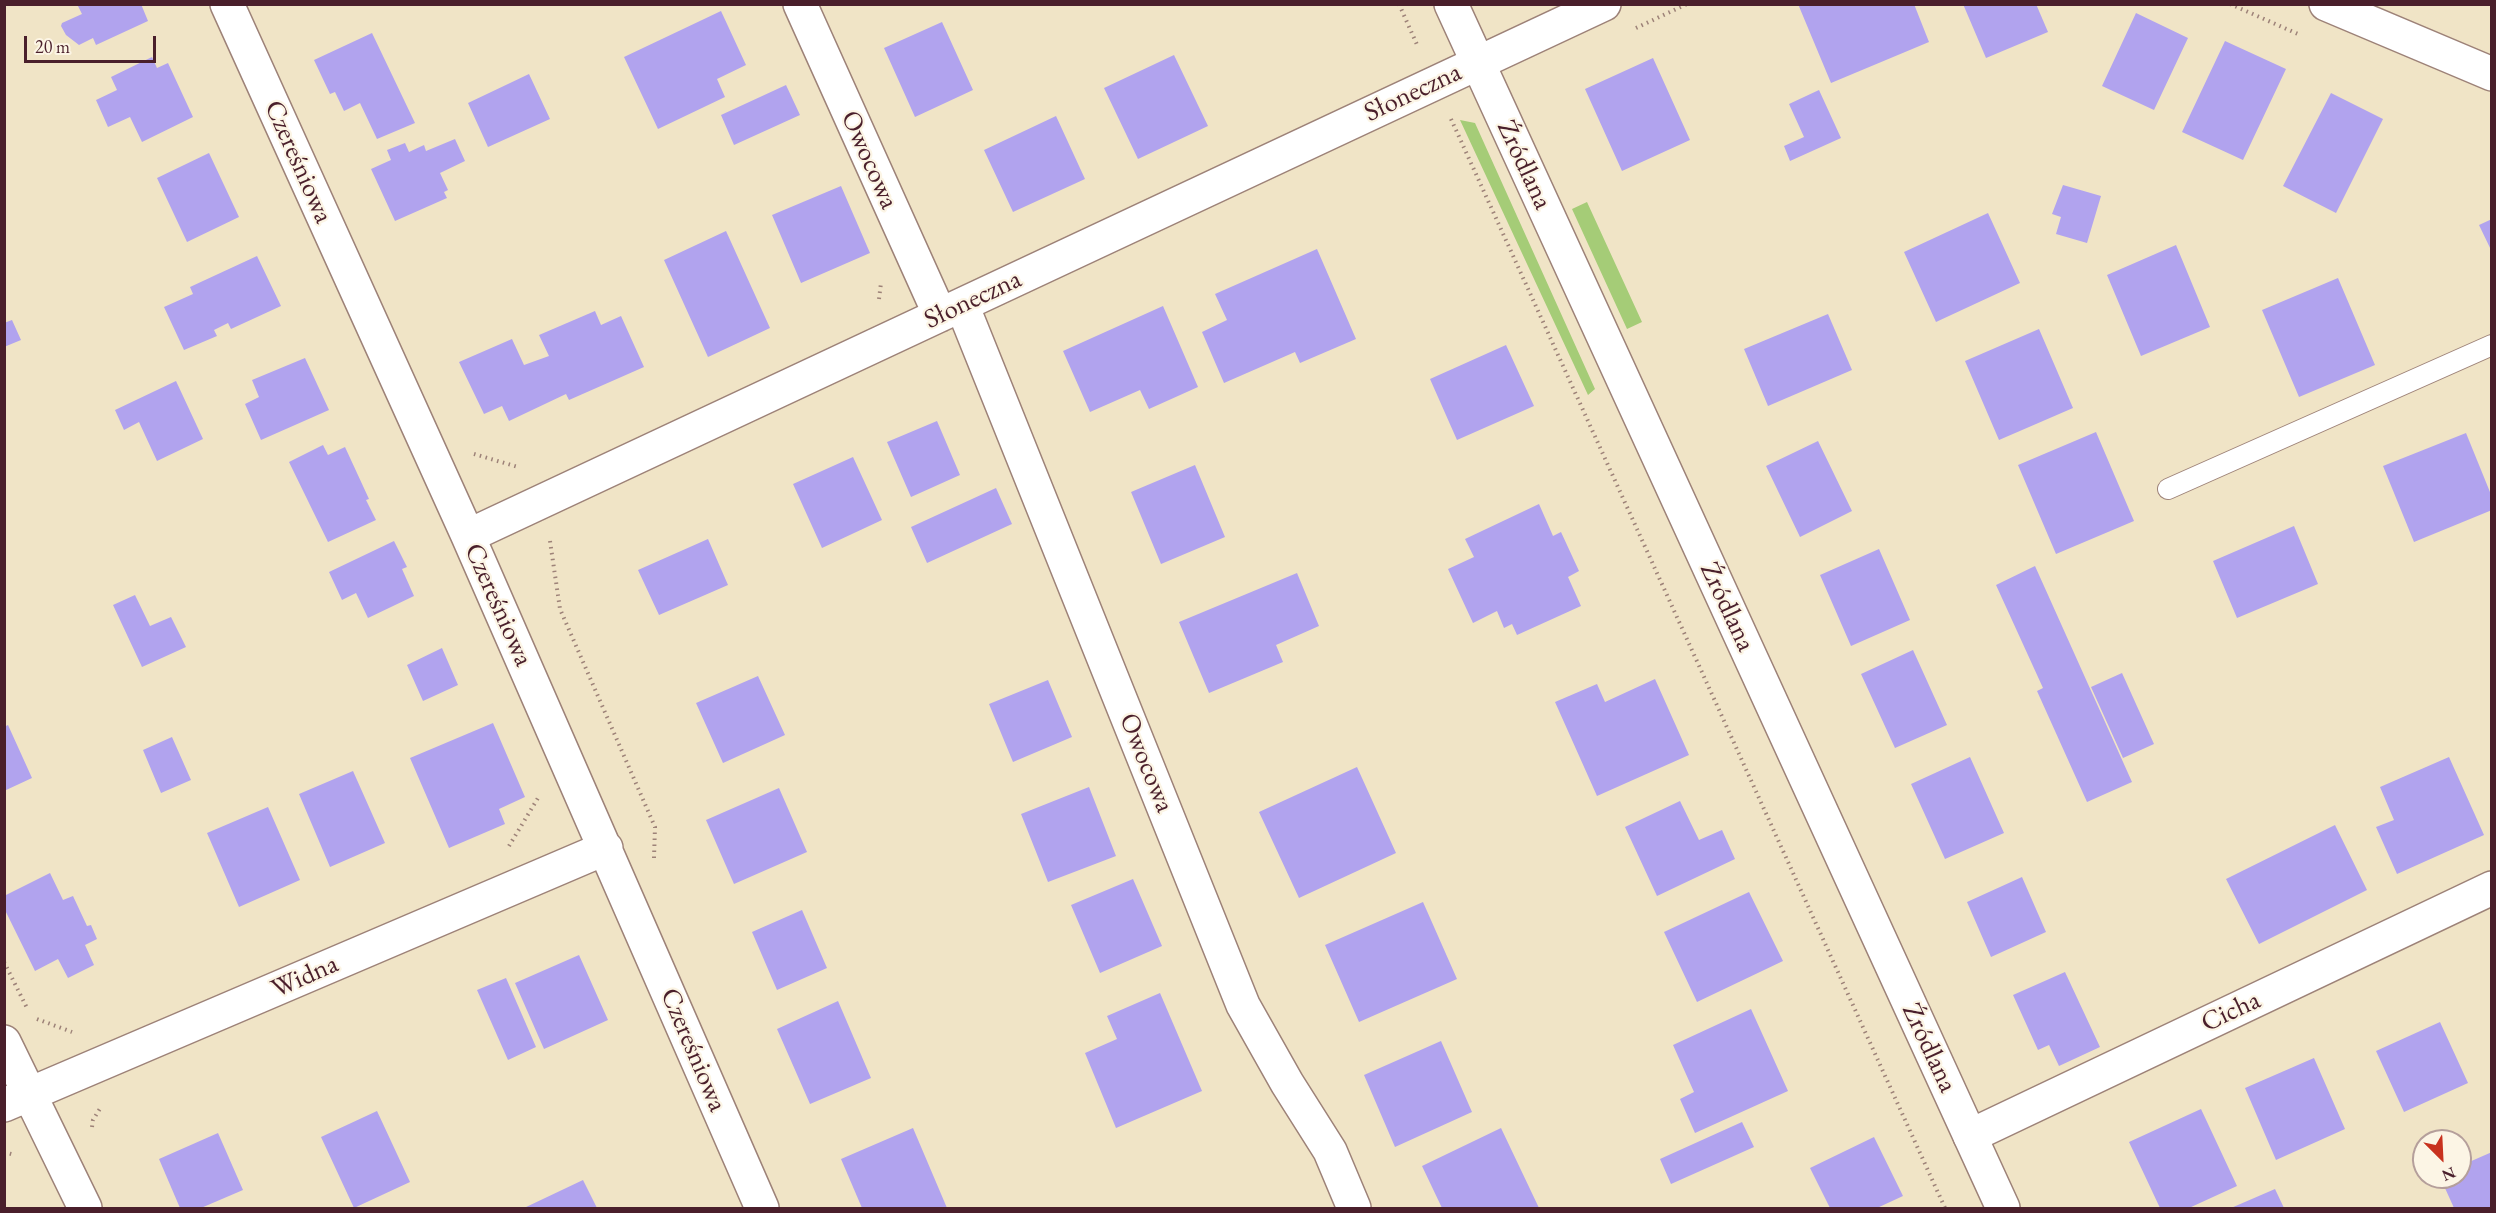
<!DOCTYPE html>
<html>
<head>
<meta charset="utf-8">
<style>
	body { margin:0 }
	#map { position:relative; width:2496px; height:1213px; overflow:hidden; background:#f0e4c6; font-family:"EB Garamond",serif }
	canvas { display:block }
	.frame { position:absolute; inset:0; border:6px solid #4a1f2b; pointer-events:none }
	.north { position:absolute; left:2412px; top:1129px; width:60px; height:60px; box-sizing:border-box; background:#fcf5e5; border:2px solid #b59f9b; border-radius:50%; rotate:156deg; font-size:16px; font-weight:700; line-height:24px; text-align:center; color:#4a1f2b }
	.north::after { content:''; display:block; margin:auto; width:21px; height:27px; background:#c8321e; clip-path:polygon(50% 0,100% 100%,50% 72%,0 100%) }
	.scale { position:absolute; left:24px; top:36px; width:132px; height:27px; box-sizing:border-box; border:3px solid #4a1f2b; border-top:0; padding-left:8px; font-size:18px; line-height:21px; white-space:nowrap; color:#4a1f2b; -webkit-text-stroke:4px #fcf5e5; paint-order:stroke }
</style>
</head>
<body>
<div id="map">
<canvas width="2496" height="1213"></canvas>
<div class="frame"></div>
<div class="north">N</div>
<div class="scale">20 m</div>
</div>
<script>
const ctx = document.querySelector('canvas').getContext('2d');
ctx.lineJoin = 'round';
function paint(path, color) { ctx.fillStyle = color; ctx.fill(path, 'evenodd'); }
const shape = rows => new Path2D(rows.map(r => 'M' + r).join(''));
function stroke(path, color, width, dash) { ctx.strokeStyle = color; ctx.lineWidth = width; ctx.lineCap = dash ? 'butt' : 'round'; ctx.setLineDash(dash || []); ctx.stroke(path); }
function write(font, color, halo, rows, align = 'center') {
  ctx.font = font + ' "EB Garamond",serif'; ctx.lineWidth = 4.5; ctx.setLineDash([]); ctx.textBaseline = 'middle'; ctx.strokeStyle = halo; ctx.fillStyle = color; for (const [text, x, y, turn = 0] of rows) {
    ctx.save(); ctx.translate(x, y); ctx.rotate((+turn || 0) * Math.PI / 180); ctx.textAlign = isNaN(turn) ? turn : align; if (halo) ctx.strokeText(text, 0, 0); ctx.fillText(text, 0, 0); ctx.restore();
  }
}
paint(shape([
	[1460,120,1475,123,1595,389,1588,395],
	[1587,202,1642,322,1627,329,1572,209]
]), '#a5cc77');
paint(shape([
	[77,4,141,4,148,21,96,45,93,38,79,45,66,35,61,26,62,23,82,14],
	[1798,4,1914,4,1929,42,1831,83],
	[1963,4,2036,4,2048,32,1986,58],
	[721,11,746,65,717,79,725,97,658,129,624,57],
	[2136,13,2188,38,2154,110,2102,86],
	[942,22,973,90,915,117,884,48],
	[372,33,415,123,377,139,360,103,344,111,335,92,330,94,314,60],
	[2225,41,2286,69,2243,160,2182,132],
	[1174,55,1208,126,1138,159,1104,88],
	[152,57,157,68,168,63,193,117,142,142,130,117,108,127,96,100,117,90,111,77],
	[1653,58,1690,140,1622,171,1585,89],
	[529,74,550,119,488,147,468,103],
	[786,85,800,115,734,145,721,115],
	[1819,90,1841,138,1790,161,1784,146,1804,137,1789,104],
	[2331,93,2383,119,2336,213,2283,186],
	[1056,116,1085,179,1013,212,984,150],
	[455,139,465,161,440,173,448,190,444,192,447,198,395,221,371,169,391,160,387,150,405,143,409,152,424,145,426,151],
	[209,153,239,217,187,242,157,178],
	[2063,185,2101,196,2087,243,2056,234,2061,217,2052,214],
	[841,186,870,253,801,283,772,215],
	[1988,213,2020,283,1936,322,1904,252],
	[2492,219,2492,252,2479,225],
	[726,231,770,328,708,357,664,260],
	[2176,245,2210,327,2141,356,2107,275],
	[1317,249,1356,339,1300,363,1295,352,1224,383,1202,332,1227,320,1215,294],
	[257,256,281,306,231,329,228,323,214,330,217,336,184,350,164,307,193,294,190,287],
	[2338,278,2375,365,2299,397,2262,310],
	[1163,306,1198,387,1149,409,1140,390,1090,412,1063,351],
	[595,311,601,325,621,316,644,367,569,400,566,394,509,421,502,406,484,414,459,362,512,339,524,365,549,356,539,335],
	[1828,314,1852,370,1768,406,1744,349],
	[12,320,21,340,4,347,4,323],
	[2039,329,2073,408,1999,440,1965,361],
	[1506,345,1534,406,1457,440,1430,379],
	[305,358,329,410,261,440,245,404,259,397,252,380],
	[176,381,203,439,157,461,139,422,124,430,115,410],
	[937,421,960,475,911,497,887,442],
	[2096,432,2134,521,2056,554,2018,465],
	[2466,433,2492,497,2492,510,2414,542,2383,466],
	[1818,441,1852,511,1800,537,1766,466],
	[323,445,328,455,345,447,369,499,366,500,376,520,328,542,289,462],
	[853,457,882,520,822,548,793,484],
	[1195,465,1225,537,1161,564,1131,492],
	[996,488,1012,524,927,563,911,527],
	[1539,504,1553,536,1561,532,1579,571,1568,577,1581,606,1517,635,1512,624,1504,628,1497,611,1473,623,1448,569,1474,557,1465,539],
	[2294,526,2318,584,2237,618,2213,561],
	[708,539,728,585,659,615,638,570],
	[394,541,407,567,402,569,414,596,368,618,356,593,342,600,329,572],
	[1879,549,1910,620,1851,646,1820,575],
	[2035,566,2132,782,2087,802,2037,691,2043,688,1996,585],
	[1297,573,1319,626,1276,645,1283,662,1209,693,1179,622],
	[135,595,150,626,171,617,186,647,142,667,113,605],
	[442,648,458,685,423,701,407,665],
	[1913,650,1947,725,1895,748,1861,674],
	[2122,673,2154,744,2123,758,2091,687],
	[758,676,785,735,723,763,696,703],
	[1655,679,1689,755,1597,796,1555,702,1597,684,1605,702],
	[1048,680,1072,737,1013,762,989,704],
	[493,723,525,797,499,809,505,824,449,848,410,758],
	[8,725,32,778,4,791,4,727],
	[172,737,191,780,161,793,143,750],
	[1970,757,2004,833,1945,859,1911,784],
	[2449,757,2484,835,2397,874,2376,827,2394,820,2380,787],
	[1357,767,1396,853,1299,898,1259,812],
	[353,771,385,843,330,867,299,794],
	[1089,787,1116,856,1048,882,1021,814],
	[779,788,807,852,734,884,706,820],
	[1680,801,1699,840,1722,830,1735,859,1657,896,1625,827],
	[268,807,300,880,239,907,207,833],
	[2335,825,2367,890,2259,944,2226,879],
	[50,873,63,900,73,896,87,926,91,925,97,939,85,945,94,965,68,978,58,959,35,971,4,908,4,896],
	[2022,877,2046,932,1991,957,1967,902],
	[1133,879,1162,946,1100,973,1071,905],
	[1749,892,1783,961,1697,1002,1664,932],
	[1423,902,1457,979,1359,1022,1325,945],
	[802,910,827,968,777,990,752,932],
	[579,955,608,1020,544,1049,515,983],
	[2065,972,2100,1047,2059,1066,2049,1045,2038,1050,2013,995],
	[506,978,536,1047,508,1060,477,990],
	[1160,993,1202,1091,1116,1128,1085,1053,1117,1039,1107,1016],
	[838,1001,871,1078,810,1104,777,1029],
	[1751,1009,1788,1091,1695,1133,1680,1099,1694,1092,1673,1045],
	[2440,1022,2468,1083,2404,1112,2376,1051],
	[1441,1041,1472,1112,1395,1147,1364,1075],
	[2314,1058,2345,1129,2276,1160,2245,1088],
	[2201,1109,2237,1186,2189,1208,2160,1208,2129,1142],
	[377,1111,410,1182,354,1208,321,1137],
	[1742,1122,1754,1147,1671,1184,1660,1159],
	[913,1128,947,1208,862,1208,841,1159],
	[1501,1128,1539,1208,1442,1208,1422,1166],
	[218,1133,243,1190,201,1208,180,1208,159,1159],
	[1874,1137,1903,1196,1877,1208,1830,1208,1810,1168],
	[2492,1152,2492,1208,2454,1208,2440,1177,2460,1177,2460,1166],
	[583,1180,597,1208,524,1208],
	[2275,1189,2284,1208,2231,1208]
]), '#b1a3ee');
const lane = shape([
	[2168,489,2492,345]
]);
const street = shape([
	[227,4,468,536,762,1208],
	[800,4,940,315],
	[2326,4,2492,74],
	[962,305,1243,1005,1287,1083,1330,1151,1354,1208],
	[468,536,1604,4],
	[4,1042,85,1208],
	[4,1105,606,848],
	[1970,1136,2492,888]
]);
const secondary = shape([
	[1451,4,2003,1208]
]);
stroke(lane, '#9d8278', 22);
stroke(street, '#9d8278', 36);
stroke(secondary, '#9d8278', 36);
stroke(shape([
	[1399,4,1418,47],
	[2230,4,2298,34],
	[1636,28,1687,4],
	[1451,119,1945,1208],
	[879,299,881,283],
	[474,454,518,467],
	[550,541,560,609,655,827,654,858],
	[509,846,538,798],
	[4,962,28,1010],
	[37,1019,72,1032],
	[92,1127,93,1120,101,1107],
	[4,1152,15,1155]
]), '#9d8278', 4, [1.5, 4.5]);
stroke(lane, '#fff', 20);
stroke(street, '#fff', 33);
stroke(secondary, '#fff', 33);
write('27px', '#4a1f2b', '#fcf5e5', [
	["Słoneczna",1413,93,-25],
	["Owocowa",869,160,66],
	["Czereśniowa",298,162,66],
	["Źródlana",1524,165,65],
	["Słoneczna",973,300,-25],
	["Czereśniowa",498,605,66],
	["Źródlana",1727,607,65],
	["Owocowa",1146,763,68],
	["Widna",305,977,-24],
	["Cicha",2231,1012,-25],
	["Źródlana",1929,1048,65],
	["Czereśniowa",693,1050,67]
]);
</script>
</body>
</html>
